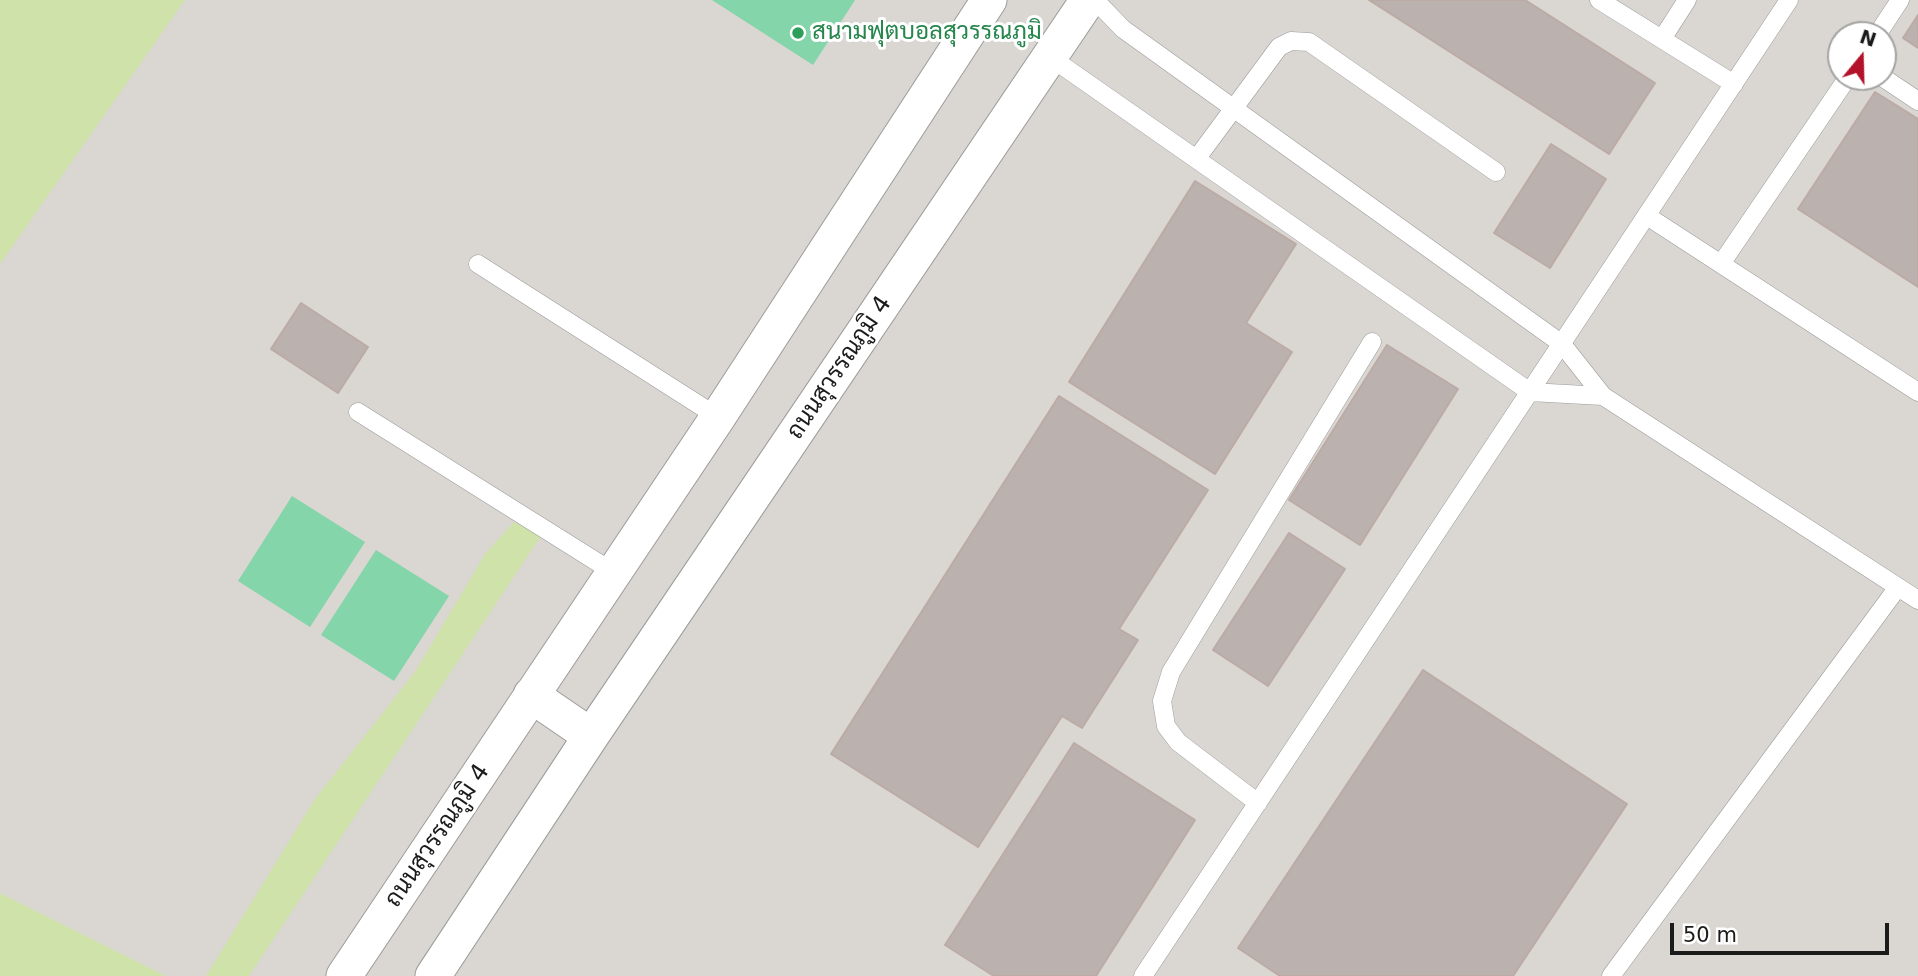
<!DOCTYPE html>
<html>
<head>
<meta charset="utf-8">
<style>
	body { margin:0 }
	#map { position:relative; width:1918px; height:976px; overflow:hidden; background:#ebe6e1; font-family:"DejaVu Sans",sans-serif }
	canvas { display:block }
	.north { position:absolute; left:1827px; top:21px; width:70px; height:70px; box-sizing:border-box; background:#fff; border:2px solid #a4a4a4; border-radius:50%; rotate:19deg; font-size:19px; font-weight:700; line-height:28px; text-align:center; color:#1b1b1b }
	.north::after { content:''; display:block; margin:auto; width:24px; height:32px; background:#b4112a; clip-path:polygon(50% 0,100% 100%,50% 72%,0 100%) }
	.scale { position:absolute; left:1670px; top:923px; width:219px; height:32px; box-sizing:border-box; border:4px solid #1b1b1b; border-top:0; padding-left:9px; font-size:21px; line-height:24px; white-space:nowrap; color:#1b1b1b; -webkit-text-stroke:5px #fff; paint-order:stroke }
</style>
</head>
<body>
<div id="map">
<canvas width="1918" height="976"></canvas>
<div class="north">N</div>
<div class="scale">50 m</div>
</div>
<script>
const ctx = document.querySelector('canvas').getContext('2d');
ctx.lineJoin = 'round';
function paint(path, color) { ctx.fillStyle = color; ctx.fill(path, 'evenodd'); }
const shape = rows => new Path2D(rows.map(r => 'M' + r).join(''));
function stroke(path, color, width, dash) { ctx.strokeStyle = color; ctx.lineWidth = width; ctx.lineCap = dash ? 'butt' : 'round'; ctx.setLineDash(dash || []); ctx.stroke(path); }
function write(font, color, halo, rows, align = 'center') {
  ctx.font = font + ' "DejaVu Sans",Sarabun,sans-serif'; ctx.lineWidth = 6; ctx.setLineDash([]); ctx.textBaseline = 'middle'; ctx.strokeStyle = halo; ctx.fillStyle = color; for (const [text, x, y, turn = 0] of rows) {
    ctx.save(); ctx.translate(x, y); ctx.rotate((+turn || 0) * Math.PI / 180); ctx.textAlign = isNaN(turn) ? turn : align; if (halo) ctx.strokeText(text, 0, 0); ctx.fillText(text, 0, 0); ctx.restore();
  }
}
paint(shape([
	[0,0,1918,0,1918,976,0,976],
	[1841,35,1883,35,1883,77,1841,77]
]), '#dad6d2');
paint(shape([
	[0,0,185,0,0,264],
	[514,522,541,536,249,976,206,976,315,799,415,672,485,554],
	[0,893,166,976,0,976]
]), '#cee2aa');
paint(shape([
	[712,0,855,0,813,65],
	[292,496,365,542,310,627,238,581],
	[376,550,449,596,394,681,321,635]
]), '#84d5a9');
const building = shape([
	[1369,0,1525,0,1655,83,1609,154,1369,0],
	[1918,15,1918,48,1903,38,1918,15],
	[1875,92,1918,119,1918,287,1798,209,1875,92],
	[1551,144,1606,179,1550,268,1494,233,1551,144],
	[1195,181,1296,244,1246,323,1292,352,1215,474,1069,382,1195,181],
	[301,303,368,347,338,393,271,349,301,303],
	[1387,345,1458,389,1360,545,1289,500,1387,345],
	[1059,396,1208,490,1119,629,1138,640,1082,728,1062,716,978,847,831,754,1059,396],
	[1289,533,1345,569,1268,686,1213,650,1289,533],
	[1423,670,1627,804,1513,976,1280,976,1238,948,1423,670],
	[1074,743,1195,820,1096,976,994,976,945,945,1074,743]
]);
paint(building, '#bbb1ae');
stroke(building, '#bcaba5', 2);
const lane = shape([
	[1095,0,1123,29,1562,344,1603,396,1918,600],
	[1599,0,1734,84],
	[1877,35,1900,0],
	[1662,39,1687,0],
	[1050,57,1530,392,1603,396],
	[1882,77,1918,101],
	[1197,158,1279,47,1291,41,1309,42,1496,172],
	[1647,216,1918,392],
	[478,264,718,417],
	[1721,264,1848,77],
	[358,412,613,572],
	[1258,803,1178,742,1166,726,1162,701,1171,672,1372,342],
	[1143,976,1789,0],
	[1611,976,1898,587]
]);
const street = shape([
	[531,695,591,736],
	[344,976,718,417,989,0],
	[433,976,591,736,1088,0]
]);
stroke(lane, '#9c9c9c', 19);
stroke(street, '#9c9c9c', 37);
stroke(lane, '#fff', 18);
stroke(street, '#fff', 35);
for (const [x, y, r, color] of [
	[798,33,7,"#2e9e5b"]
]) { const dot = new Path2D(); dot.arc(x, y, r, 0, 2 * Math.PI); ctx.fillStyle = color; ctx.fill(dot); stroke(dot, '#fff', 2.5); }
write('24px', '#27864d', '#fff', [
	["สนามฟุตบอลสุวรรณภูมิ",812,33]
], 'left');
write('24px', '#1b1b1b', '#fff', [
	["ถนนสุวรรณภูมิ 4",840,368,-56],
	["ถนนสุวรรณภูมิ 4",438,836,-56]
]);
</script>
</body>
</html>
